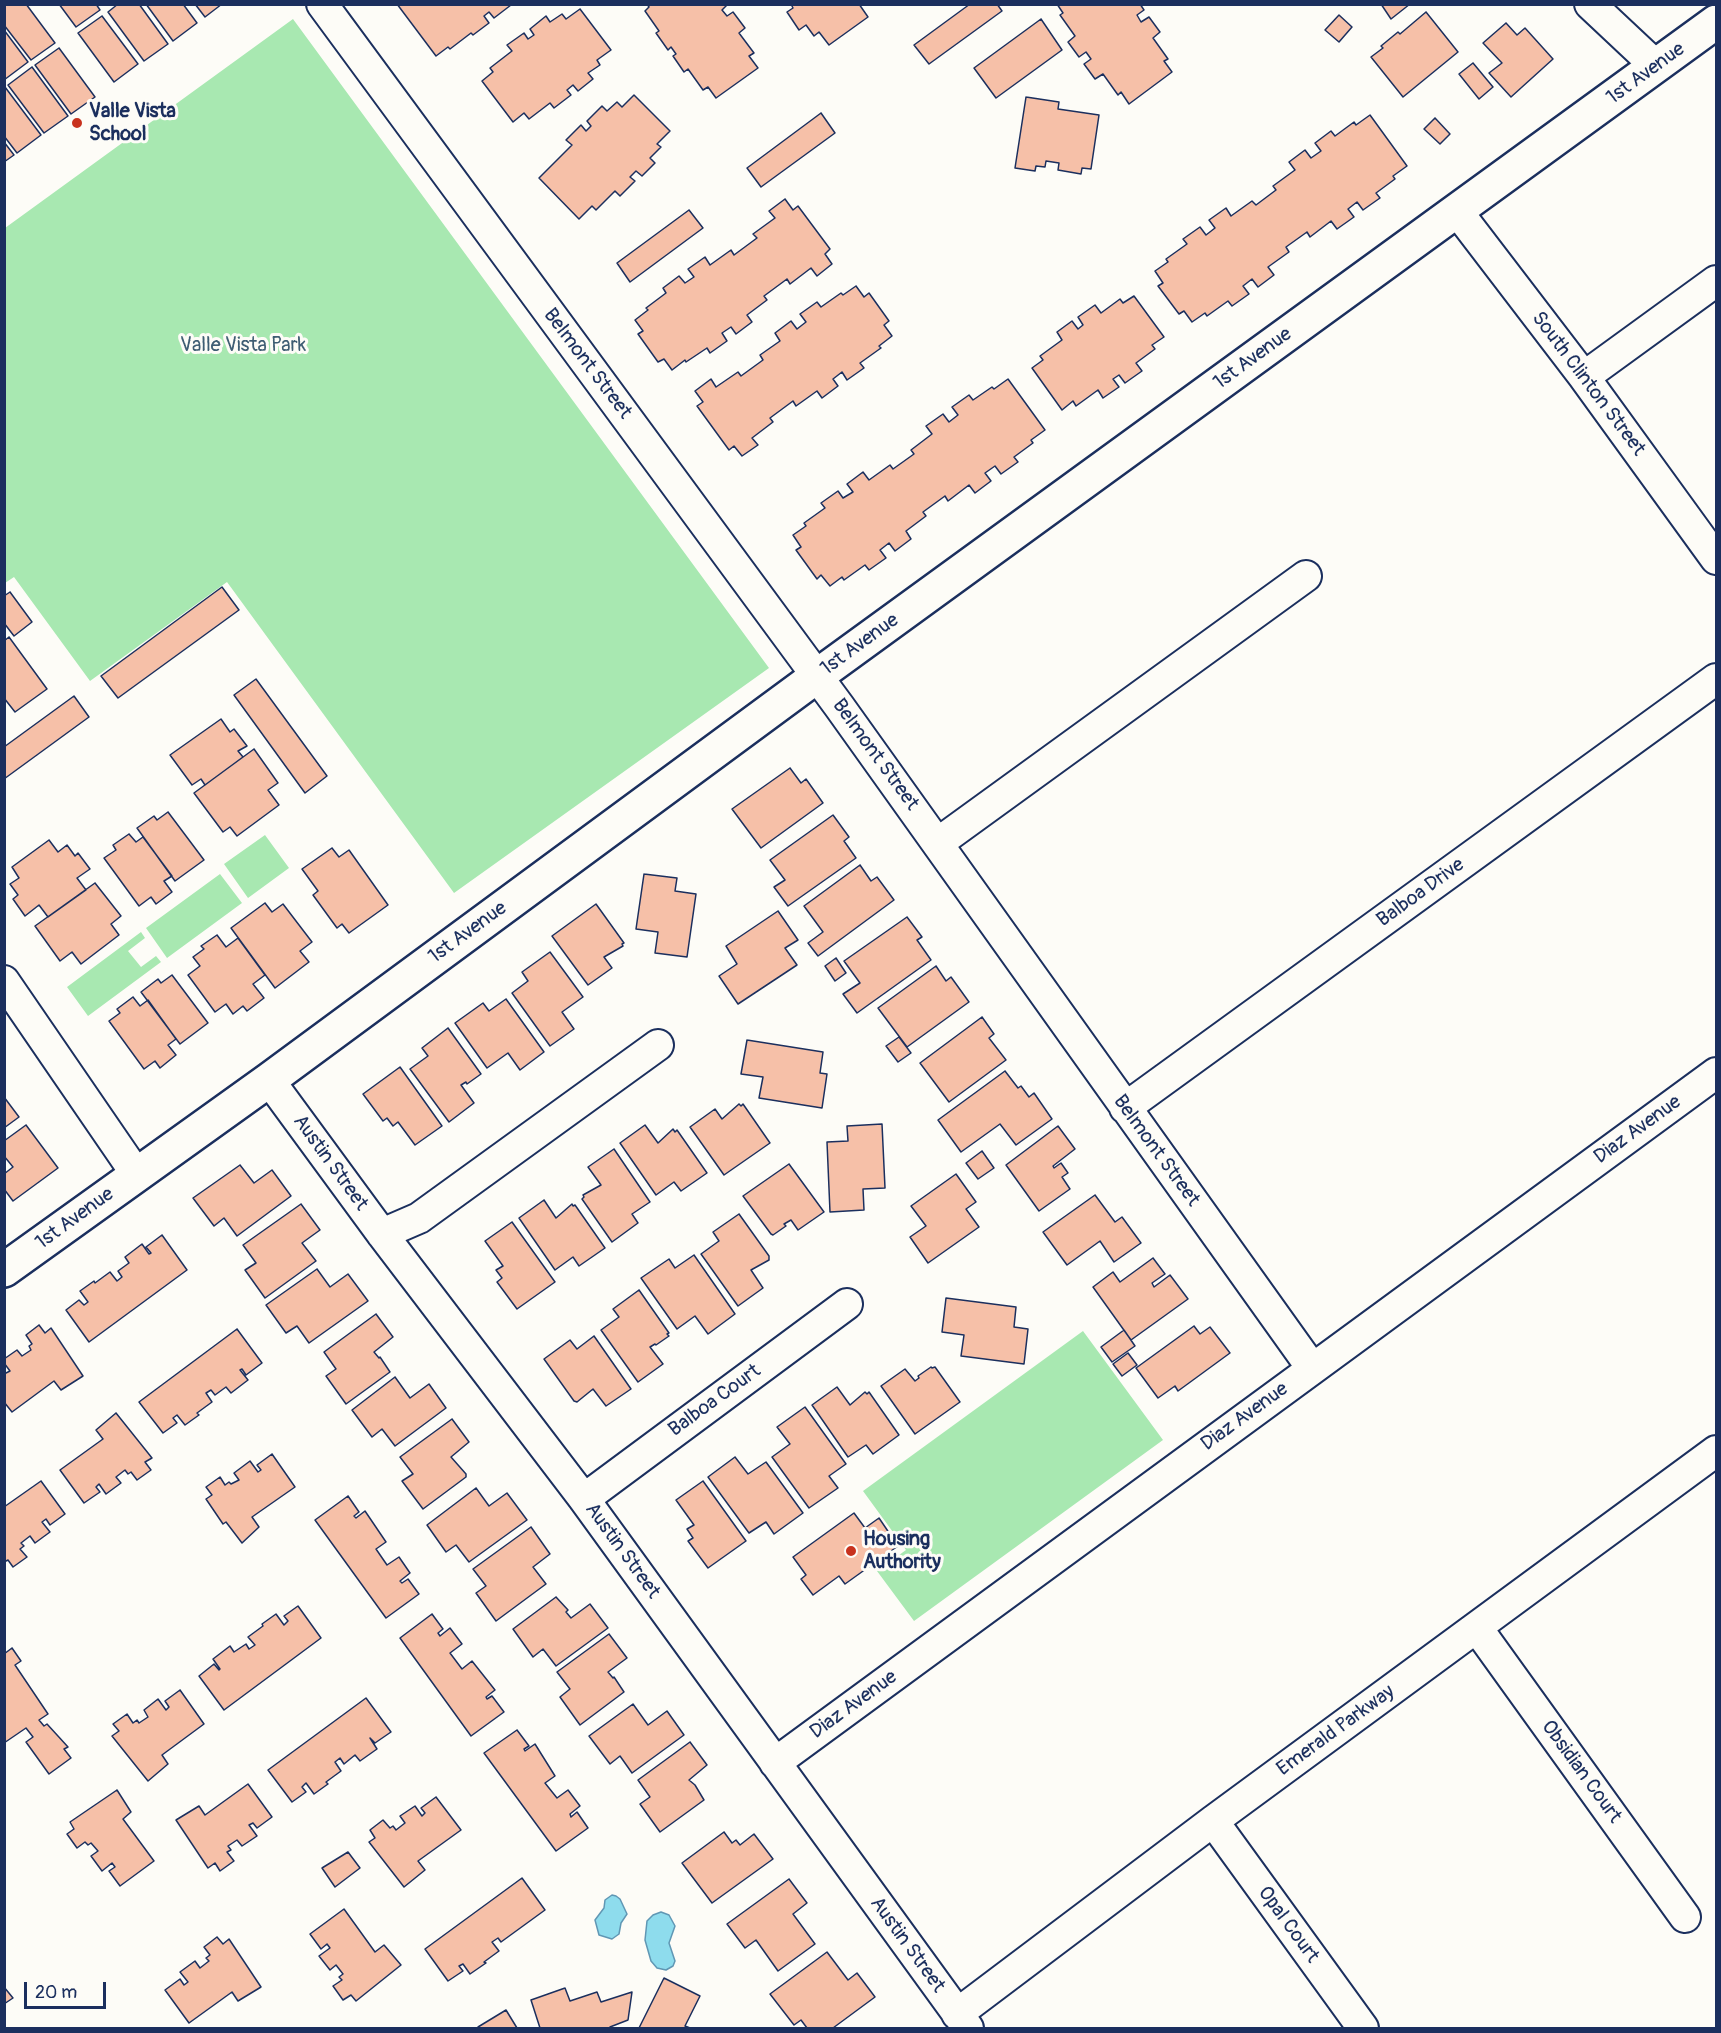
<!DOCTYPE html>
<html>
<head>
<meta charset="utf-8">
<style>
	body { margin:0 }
	#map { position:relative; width:1721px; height:2033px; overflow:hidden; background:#fdfcf7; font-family:Pangolin,sans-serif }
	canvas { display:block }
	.frame { position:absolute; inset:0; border:6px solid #1b2f5e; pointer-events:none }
	.scale { position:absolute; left:24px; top:1982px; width:82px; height:27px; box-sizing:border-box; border:3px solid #1b2f5e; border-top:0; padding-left:8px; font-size:18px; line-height:21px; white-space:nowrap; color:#1b2f5e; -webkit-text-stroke:4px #fdfcf7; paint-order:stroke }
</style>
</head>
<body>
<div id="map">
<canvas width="1721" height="2033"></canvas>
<div class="frame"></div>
<div class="scale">20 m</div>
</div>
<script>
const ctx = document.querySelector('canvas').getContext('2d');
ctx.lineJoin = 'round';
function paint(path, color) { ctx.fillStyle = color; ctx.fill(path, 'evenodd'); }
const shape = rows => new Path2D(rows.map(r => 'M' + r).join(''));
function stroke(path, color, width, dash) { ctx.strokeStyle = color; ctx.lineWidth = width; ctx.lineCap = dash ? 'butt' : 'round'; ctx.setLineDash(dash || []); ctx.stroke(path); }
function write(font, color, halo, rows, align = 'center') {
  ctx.font = font + ' Pangolin,sans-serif'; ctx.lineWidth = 6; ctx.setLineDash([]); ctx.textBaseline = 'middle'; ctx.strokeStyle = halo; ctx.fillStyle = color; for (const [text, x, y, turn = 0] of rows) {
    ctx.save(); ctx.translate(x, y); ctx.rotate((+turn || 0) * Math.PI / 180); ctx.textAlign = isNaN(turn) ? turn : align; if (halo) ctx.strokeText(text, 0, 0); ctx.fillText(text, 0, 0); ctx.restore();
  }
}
paint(shape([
	[293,19,769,668,454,893,227,582,90,681,14,577,5,583,5,228],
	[265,835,289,868,248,898,224,864],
	[220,874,242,903,167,958,146,928],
	[141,932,145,938,128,951,141,967,156,956,161,962,88,1016,67,987],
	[1083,1331,1163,1440,914,1621,877,1571,906,1550,863,1491]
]), '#a8e8b1');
const water = shape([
	[612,1895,616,1896,620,1899,627,1914,621,1923,619,1934,612,1939,599,1935,595,1920,604,1908,605,1900,612,1895],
	[661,1912,669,1915,675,1926,669,1943,675,1961,673,1966,666,1970,657,1968,651,1961,645,1940,647,1921,653,1915,661,1912]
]);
paint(water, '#8edced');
stroke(water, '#6097b4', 1.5);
const building = shape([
	[4,4,26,4,55,43,31,60,4,25,4,4],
	[59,4,96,4,100,10,76,27,59,4],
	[118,4,139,4,168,44,144,61,108,12,118,4],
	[146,4,183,4,197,23,173,41,146,4],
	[195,4,222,4,205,17,195,4],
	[397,4,510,4,511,5,494,18,489,12,484,16,489,23,473,35,471,33,450,49,448,47,436,56,397,4],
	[647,4,728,4,722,10,727,16,733,12,745,28,739,33,754,53,749,56,758,68,716,98,708,87,703,90,688,69,684,72,673,56,676,54,671,47,668,50,656,33,659,31,645,11,649,7,647,4],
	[791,4,859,4,868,17,829,45,819,32,814,36,806,25,799,30,787,12,793,8,791,4],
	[970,4,997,4,1002,11,929,64,914,45,970,4],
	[1057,4,1140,4,1144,10,1137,15,1141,22,1149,17,1160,32,1153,38,1168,59,1164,61,1172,72,1129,104,1121,92,1118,95,1103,74,1095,79,1084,64,1091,59,1086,52,1079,57,1068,42,1075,36,1060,15,1063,13,1057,4],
	[1381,4,1410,4,1391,19,1381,4],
	[580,9,611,50,597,60,600,65,588,73,593,79,578,91,573,85,567,90,571,95,554,108,550,103,529,119,524,113,513,122,482,81,493,72,490,68,512,51,507,45,524,33,528,39,534,35,530,29,546,16,550,22,562,14,566,19,580,9],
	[1426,12,1458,52,1403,97,1371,57,1383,48,1381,46,1398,32,1400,34,1426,12],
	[1339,15,1352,27,1339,42,1325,30,1339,15],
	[102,16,138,64,114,82,78,33,102,16],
	[1041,19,1062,50,996,98,974,68,1041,19],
	[1506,23,1517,35,1525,28,1553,59,1511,97,1489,73,1502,63,1483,43,1506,23],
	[4,30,28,62,4,80,4,30],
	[59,48,95,97,71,114,35,65,59,48],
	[1473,63,1493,87,1479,99,1459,74,1473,63],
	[32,67,68,116,44,133,8,85,32,67],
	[5,87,41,135,17,153,4,136,5,87],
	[634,95,670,131,657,144,661,147,650,158,655,163,642,176,636,171,630,177,635,181,620,196,615,191,596,210,592,206,579,219,539,178,572,145,566,140,581,125,586,131,591,126,587,121,602,106,607,111,617,102,622,107,634,95],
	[1026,97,1059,102,1058,109,1099,115,1091,169,1082,168,1081,174,1058,170,1059,163,1046,161,1045,167,1036,166,1035,171,1015,168,1026,97],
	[821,113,835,133,761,187,747,168,821,113],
	[1370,115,1407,166,1393,176,1395,179,1376,193,1380,198,1363,210,1357,202,1348,209,1354,217,1337,229,1331,221,1310,237,1307,232,1286,247,1289,252,1268,267,1274,275,1258,287,1252,279,1243,286,1249,294,1232,306,1228,301,1207,316,1205,313,1192,322,1184,311,1179,314,1158,286,1163,283,1155,271,1168,262,1166,259,1187,244,1183,239,1200,227,1206,235,1215,228,1209,220,1226,208,1231,216,1252,201,1256,205,1276,190,1273,186,1295,170,1289,162,1305,150,1311,158,1321,151,1315,143,1331,131,1335,136,1354,122,1356,125,1370,115],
	[1435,118,1450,134,1440,144,1424,129,1435,118],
	[4,142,14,155,4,162,4,142],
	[785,199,793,210,798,206,830,249,825,254,832,264,817,276,811,268,790,284,787,279,764,296,767,300,747,315,752,322,736,334,731,327,722,333,727,341,710,353,707,348,686,362,685,360,672,370,664,359,658,362,638,334,643,331,635,320,648,310,646,308,666,293,663,288,679,276,685,283,694,277,688,269,705,257,710,265,731,250,734,255,757,238,753,234,775,218,769,211,785,199],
	[689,210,703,228,630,282,617,263,689,210],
	[856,286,864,297,869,293,889,321,884,325,892,336,879,346,881,348,860,363,864,368,847,380,842,372,833,379,838,386,822,398,817,391,796,406,793,401,770,418,773,422,752,438,758,445,742,456,734,446,729,450,697,406,703,402,695,391,711,379,716,387,738,372,741,376,763,360,760,355,780,341,775,333,791,321,797,329,806,322,800,314,817,302,821,307,841,293,843,295,856,286],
	[1134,296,1164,337,1152,345,1155,349,1136,363,1142,371,1125,383,1119,375,1113,379,1119,387,1103,398,1098,390,1076,406,1073,401,1062,410,1032,368,1043,360,1040,356,1062,340,1057,332,1072,321,1078,329,1083,325,1078,317,1095,305,1101,313,1120,299,1123,303,1134,296],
	[1008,379,1045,430,1031,440,1033,443,1014,457,1018,462,1001,474,995,466,985,473,991,481,975,493,969,485,948,501,945,496,923,512,926,516,906,531,911,539,895,551,889,543,880,550,886,558,869,570,865,565,844,580,842,577,830,586,821,575,817,579,796,550,801,547,793,535,806,526,804,523,825,508,821,503,838,491,843,498,853,492,847,484,863,472,869,480,890,465,893,469,914,454,911,450,932,434,926,426,943,414,949,422,958,415,952,407,969,395,973,400,992,387,994,389,1008,379],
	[222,587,239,610,118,698,101,676,222,587],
	[10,592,32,622,14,636,4,623,4,596,10,592],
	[9,637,47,689,15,712,4,698,4,641,9,637],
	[256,679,327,776,305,793,234,695,256,679],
	[74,696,89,717,4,779,4,747,74,696],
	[221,719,230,732,234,729,247,746,238,751,243,757,205,785,201,779,192,785,170,755,221,719],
	[254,749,278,783,268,790,279,805,237,836,230,827,223,832,194,793,254,749],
	[790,768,801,783,806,779,823,803,761,848,732,809,790,768],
	[168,812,204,860,175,881,137,828,154,816,157,820,168,812],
	[833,815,849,837,844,841,856,858,788,906,774,887,785,880,770,860,833,815],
	[129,834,136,842,143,837,172,876,164,881,172,892,156,904,151,897,139,906,104,858,116,850,113,845,129,834],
	[49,840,58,852,67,845,75,856,78,853,90,869,77,878,86,890,48,917,39,905,25,916,13,899,18,895,10,884,19,878,12,867,49,840],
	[332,848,339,857,349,850,388,905,349,933,342,924,337,928,313,895,318,891,302,869,332,848],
	[860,865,871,881,877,877,894,900,818,956,808,943,823,932,804,906,860,865],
	[644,874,677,878,675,891,696,894,687,957,655,953,658,932,636,929,644,874],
	[95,883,121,916,111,924,119,935,81,964,72,952,60,961,35,926,95,883],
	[265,903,272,912,283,904,312,942,300,951,309,962,275,988,231,928,265,903],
	[596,904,624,943,622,944,623,946,604,957,612,968,588,985,552,936,596,904],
	[778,911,798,940,785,948,797,965,738,1004,719,976,737,964,726,946,778,911],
	[907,917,922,937,917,940,931,960,857,1013,843,994,860,983,844,961,907,917],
	[217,935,226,947,238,938,265,975,253,984,264,998,247,1011,243,1006,233,1014,226,1004,215,1012,188,975,200,966,193,957,204,949,201,946,217,935],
	[550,952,583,997,562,1012,574,1029,550,1046,512,993,528,981,522,972,550,952],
	[836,958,846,973,835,981,825,966,836,958],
	[936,966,946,981,951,977,969,1002,907,1047,878,1008,936,966],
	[172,975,208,1023,180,1044,141,992,158,979,161,983,172,975],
	[133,997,140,1006,148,1000,176,1039,168,1045,176,1055,160,1068,155,1061,144,1069,109,1021,120,1013,117,1009,133,997],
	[506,999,544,1052,520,1070,508,1053,487,1068,455,1023,483,1003,489,1011,506,999],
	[982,1017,994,1034,989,1038,1006,1060,949,1102,920,1063,982,1017],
	[448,1028,481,1074,467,1084,466,1082,461,1085,474,1103,449,1122,410,1069,428,1056,422,1048,448,1028],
	[899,1037,911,1053,898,1062,886,1046,899,1037],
	[747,1040,823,1052,820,1073,827,1074,822,1108,759,1098,763,1077,741,1074,747,1040],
	[400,1067,442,1126,415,1145,398,1122,393,1126,387,1118,383,1121,363,1094,400,1067],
	[1005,1071,1018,1088,1021,1086,1029,1097,1034,1093,1052,1119,1016,1145,1000,1124,961,1152,938,1120,1005,1071],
	[4,1097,19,1117,4,1128,4,1097],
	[739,1104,741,1106,743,1104,770,1143,724,1175,690,1127,715,1109,722,1119,739,1104],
	[882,1124,885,1188,863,1189,864,1210,830,1212,827,1142,848,1141,847,1126,882,1124],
	[26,1125,58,1168,13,1201,4,1189,4,1174,13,1167,4,1156,4,1141,26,1125],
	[645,1125,658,1143,673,1129,675,1132,677,1130,707,1173,681,1191,674,1182,656,1195,620,1143,645,1125],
	[1058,1126,1075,1149,1053,1166,1054,1168,1061,1163,1068,1173,1062,1177,1070,1189,1039,1211,1006,1165,1058,1126],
	[614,1149,650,1202,632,1214,638,1223,612,1242,582,1199,584,1197,583,1195,601,1185,588,1167,614,1149],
	[982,1151,994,1168,978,1179,966,1163,982,1151],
	[789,1164,824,1212,798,1230,791,1220,784,1224,786,1226,773,1235,771,1234,743,1196,789,1164],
	[240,1165,254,1183,272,1170,291,1196,237,1236,224,1218,214,1226,193,1198,240,1165],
	[956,1174,976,1202,966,1209,979,1227,928,1263,910,1237,926,1226,911,1206,956,1174],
	[1095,1195,1115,1222,1122,1217,1141,1243,1114,1262,1100,1241,1067,1265,1043,1232,1095,1195],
	[544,1200,556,1218,572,1204,573,1206,575,1205,605,1248,579,1266,573,1257,555,1270,519,1218,544,1200],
	[301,1204,320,1230,302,1243,316,1261,265,1298,245,1270,256,1263,243,1245,301,1204],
	[739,1214,769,1256,769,1260,751,1270,763,1288,738,1306,701,1254,719,1241,713,1232,739,1214],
	[512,1222,555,1282,517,1309,497,1282,502,1278,496,1270,503,1266,485,1241,512,1222],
	[162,1235,187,1270,89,1342,66,1310,79,1300,84,1305,88,1302,80,1291,94,1281,95,1283,110,1272,117,1281,122,1277,118,1271,129,1263,125,1257,142,1244,149,1254,151,1253,146,1247,162,1235],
	[694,1255,735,1314,708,1334,695,1316,677,1329,641,1278,669,1259,675,1268,694,1255],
	[1153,1258,1165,1274,1152,1283,1154,1287,1170,1275,1188,1299,1131,1340,1093,1287,1113,1272,1120,1282,1153,1258],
	[317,1269,330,1287,348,1274,368,1301,309,1343,297,1326,286,1333,266,1305,317,1269],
	[639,1290,669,1333,667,1334,669,1336,656,1345,655,1344,650,1347,663,1364,638,1382,601,1330,619,1317,613,1309,639,1290],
	[946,1298,1016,1307,1014,1327,1028,1329,1024,1364,961,1356,964,1335,942,1332,946,1298],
	[376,1314,393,1337,374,1352,379,1358,380,1357,390,1372,346,1404,326,1376,336,1369,324,1352,376,1314],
	[39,1325,45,1333,51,1328,83,1376,61,1390,54,1381,12,1412,4,1402,4,1371,6,1373,10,1371,4,1363,4,1359,17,1350,22,1356,31,1350,29,1346,32,1344,26,1335,39,1325],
	[1194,1326,1200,1334,1210,1327,1230,1353,1178,1391,1175,1386,1158,1398,1136,1368,1194,1326],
	[237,1329,262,1363,246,1375,242,1369,240,1370,248,1380,231,1393,226,1387,215,1395,211,1390,206,1393,212,1402,197,1413,199,1415,185,1425,177,1415,173,1418,177,1423,163,1433,139,1402,237,1329],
	[1124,1330,1135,1346,1112,1362,1101,1347,1124,1330],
	[594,1336,631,1389,606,1406,593,1389,577,1402,574,1401,544,1359,570,1340,577,1349,594,1336],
	[1128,1353,1137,1365,1122,1376,1113,1364,1128,1353],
	[931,1367,932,1368,935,1367,960,1402,915,1434,881,1386,905,1369,915,1381,919,1378,918,1376,931,1367],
	[395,1377,410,1398,429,1384,446,1408,395,1446,382,1429,372,1437,352,1410,395,1377],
	[837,1387,850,1405,865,1392,867,1394,869,1392,899,1435,873,1454,866,1445,848,1457,812,1405,837,1387],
	[805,1407,846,1464,829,1476,838,1488,809,1508,772,1457,790,1444,777,1427,805,1407],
	[116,1413,152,1458,145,1462,151,1470,137,1480,131,1472,128,1474,125,1470,116,1477,121,1483,106,1494,99,1484,96,1487,100,1492,84,1503,60,1470,103,1439,96,1430,116,1413],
	[452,1419,469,1442,451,1457,466,1474,466,1477,423,1509,402,1481,413,1474,400,1457,452,1419],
	[272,1454,295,1487,252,1517,259,1527,242,1543,226,1522,223,1524,206,1499,212,1495,206,1487,220,1477,225,1485,229,1482,231,1484,239,1480,234,1473,250,1461,258,1472,261,1470,257,1465,272,1454],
	[735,1457,748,1474,766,1462,803,1513,774,1534,766,1522,749,1533,708,1477,735,1457],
	[41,1481,65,1514,50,1525,46,1519,42,1522,50,1532,35,1543,30,1536,21,1543,24,1546,20,1549,27,1557,13,1567,8,1560,4,1562,4,1507,41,1481],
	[703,1481,746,1541,708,1568,688,1541,693,1538,687,1529,694,1525,676,1500,703,1481],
	[476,1488,489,1506,507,1493,527,1520,469,1562,456,1545,446,1552,427,1525,476,1488],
	[348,1496,359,1512,354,1516,356,1518,365,1511,386,1542,376,1549,387,1565,399,1557,410,1573,400,1581,402,1583,408,1579,419,1594,386,1618,315,1520,348,1496],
	[854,1513,865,1528,879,1518,898,1546,845,1584,839,1576,813,1595,801,1579,806,1575,793,1557,854,1513],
	[531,1527,550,1554,533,1567,546,1584,496,1621,476,1593,486,1586,473,1569,531,1527],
	[556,1597,568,1610,566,1612,571,1618,590,1604,608,1628,556,1666,543,1649,533,1657,513,1629,556,1597],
	[298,1606,321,1638,224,1710,199,1676,214,1664,219,1670,220,1669,213,1659,230,1646,234,1652,246,1644,249,1649,255,1645,248,1637,263,1626,262,1624,276,1614,284,1625,288,1621,284,1616,298,1606],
	[432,1614,443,1629,438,1633,440,1636,450,1628,462,1644,450,1653,462,1669,472,1661,495,1690,486,1697,487,1699,492,1696,504,1712,471,1736,400,1638,432,1614],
	[609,1634,627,1658,608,1672,613,1678,614,1677,624,1692,580,1725,560,1697,570,1689,557,1672,609,1634],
	[12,1648,21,1661,15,1665,48,1714,39,1720,44,1726,47,1724,68,1747,64,1749,71,1758,49,1774,26,1742,33,1737,26,1728,4,1743,4,1654,12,1648],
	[180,1690,204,1724,162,1755,168,1764,148,1781,112,1736,119,1731,113,1724,127,1714,133,1723,137,1720,139,1723,148,1717,144,1710,158,1699,166,1710,169,1707,165,1701,180,1690],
	[366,1698,391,1732,375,1743,370,1738,377,1749,360,1761,355,1755,344,1764,340,1758,335,1762,341,1771,326,1782,328,1784,314,1794,306,1783,302,1787,306,1792,292,1802,268,1770,366,1698],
	[633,1704,648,1725,667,1711,684,1735,632,1773,620,1756,610,1764,589,1736,633,1704],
	[517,1730,529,1746,524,1749,525,1751,535,1744,555,1776,545,1783,557,1798,568,1790,580,1806,570,1814,571,1817,577,1812,588,1828,556,1851,484,1753,517,1730],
	[690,1742,707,1765,689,1780,695,1785,704,1800,660,1832,640,1804,650,1797,638,1780,690,1742],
	[248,1784,272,1817,257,1828,253,1823,249,1825,257,1836,242,1846,237,1840,228,1846,231,1850,227,1852,234,1861,220,1871,215,1863,208,1868,176,1820,199,1806,205,1815,248,1784],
	[117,1790,131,1812,123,1819,154,1861,120,1886,109,1871,115,1867,112,1863,102,1871,91,1856,98,1851,91,1843,88,1845,85,1842,77,1848,67,1834,74,1829,70,1822,117,1790],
	[436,1797,461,1830,418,1861,425,1870,404,1887,369,1842,375,1838,370,1830,383,1820,390,1828,393,1826,396,1830,405,1823,400,1816,415,1806,422,1816,425,1813,421,1808,436,1797],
	[724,1832,732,1843,736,1840,740,1845,754,1834,773,1859,712,1903,682,1863,724,1832],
	[348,1852,360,1868,335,1887,322,1868,348,1852],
	[522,1878,545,1910,501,1942,498,1938,492,1942,499,1951,484,1962,486,1963,470,1974,463,1964,459,1966,463,1971,448,1981,425,1949,522,1878],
	[789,1879,807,1903,793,1914,815,1944,778,1971,756,1940,745,1948,727,1924,789,1879],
	[344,1909,375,1952,384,1945,401,1965,356,2001,351,1995,343,2000,333,1986,342,1980,339,1977,343,1974,336,1965,330,1970,319,1956,330,1948,327,1944,321,1949,310,1934,344,1909],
	[217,1937,223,1944,229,1939,261,1987,238,2001,232,1992,189,2023,165,1990,180,1979,184,1985,188,1982,180,1972,195,1961,200,1968,209,1961,206,1958,210,1955,204,1947,217,1937],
	[827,1952,848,1980,857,1973,875,1997,833,2028,807,2028,801,2020,794,2025,770,1994,827,1952],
	[664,1978,700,1996,685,2026,690,2028,639,2028,664,1978],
	[4,1987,13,1998,4,2004,4,1987],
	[565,1988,570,2001,597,1992,601,2002,632,1992,628,2020,610,2027,610,2028,540,2028,531,2000,565,1988],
	[506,2010,517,2028,479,2028,478,2027,506,2010]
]);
paint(building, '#f6c0a8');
stroke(building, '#1b2f5e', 1.5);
const street = shape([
	[322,4,839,706,1312,1368],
	[1590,4,1656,66],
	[1457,211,1584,377,1716,559],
	[1584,377,1716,281],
	[938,843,1306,576],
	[4,981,137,1175],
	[269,1080,382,1234,584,1499,968,2028],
	[1125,1108,1716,679],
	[382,1234,419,1218,658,1045],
	[584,1499,847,1304],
	[1477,1628,1685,1917],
	[775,1763,1716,1073],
	[1213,1821,1363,2028],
	[957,2014,1213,1821,1716,1451]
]);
const secondary = shape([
	[4,1270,269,1080,817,676,1716,22]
]);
stroke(street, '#1b2f5e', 34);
stroke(secondary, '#1b2f5e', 38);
stroke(street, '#fdfcf7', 30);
stroke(secondary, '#fdfcf7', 33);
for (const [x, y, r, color] of [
	[77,123,6,"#c8321e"],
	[851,1551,6,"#c8321e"]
]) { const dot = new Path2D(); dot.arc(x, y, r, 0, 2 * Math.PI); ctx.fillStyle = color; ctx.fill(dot); stroke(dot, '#fdfcf7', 2); }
write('20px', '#1b2f5e', '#fdfcf7', [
	["1st Avenue",1646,74,-36],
	["1st Avenue",1253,359,-36],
	["Belmont Street",587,364,53],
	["South Clinton Street",1588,384,53],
	["1st Avenue",860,645,-36],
	["Belmont Street",875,755,54],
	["Balboa Drive",1421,893,-36],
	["1st Avenue",468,933,-36],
	["Diaz Avenue",1638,1130,-36],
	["Belmont Street",1156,1151,54],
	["Austin Street",330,1163,54],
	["1st Avenue",75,1219,-36],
	["Balboa Court",715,1401,-36],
	["Diaz Avenue",1245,1417,-36],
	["Austin Street",622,1551,54],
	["Diaz Avenue",854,1705,-36],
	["Emerald Parkway",1336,1731,-36],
	["Obsidian Court",1581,1772,54],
	["Opal Court",1288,1925,54],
	["Austin Street",907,1945,54]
]);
write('bold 20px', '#1b2f5e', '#fdfcf7', [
	["Valle Vista",89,112],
	["School",89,135],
	["Housing",863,1540],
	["Authority",863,1563]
], 'left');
write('20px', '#3e5d73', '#fdfcf7', [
	["Valle Vista Park",243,346]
]);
</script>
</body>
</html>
